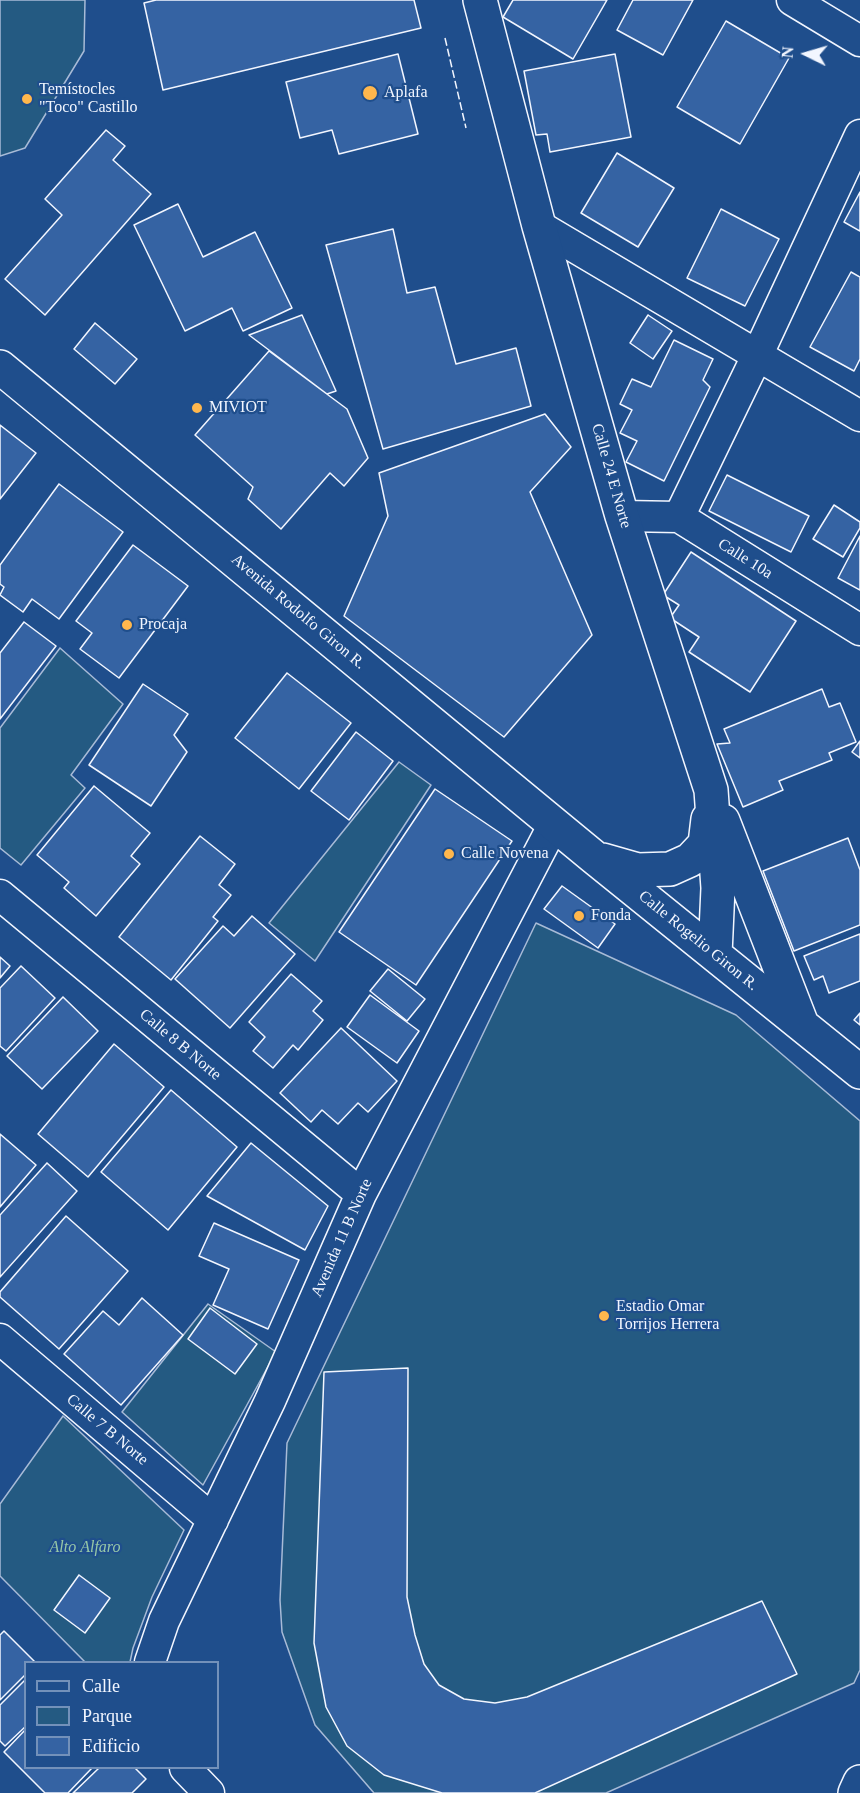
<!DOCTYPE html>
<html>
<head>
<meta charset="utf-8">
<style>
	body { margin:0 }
	#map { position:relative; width:860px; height:1793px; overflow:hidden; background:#1f4e8c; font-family:Georgia,serif }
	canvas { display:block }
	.legend { position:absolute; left:24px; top:1661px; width:195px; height:108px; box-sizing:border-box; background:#1f4e8c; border:2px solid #7391ba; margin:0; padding:8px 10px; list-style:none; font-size:18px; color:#f2f6ff }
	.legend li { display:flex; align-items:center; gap:12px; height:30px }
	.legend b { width:30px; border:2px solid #7391ba }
	.north { position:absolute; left:776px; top:24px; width:60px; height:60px; -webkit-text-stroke:4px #1f4e8c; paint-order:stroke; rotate:275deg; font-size:16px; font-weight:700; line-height:24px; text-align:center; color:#f2f6ff }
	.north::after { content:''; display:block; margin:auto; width:21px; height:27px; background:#f2f6ff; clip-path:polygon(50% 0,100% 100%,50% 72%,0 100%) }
</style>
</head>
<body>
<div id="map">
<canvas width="860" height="1793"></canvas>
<ul class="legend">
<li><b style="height:8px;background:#1f4e8c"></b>Calle</li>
<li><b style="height:16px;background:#245a82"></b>Parque</li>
<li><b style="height:16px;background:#3563a3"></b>Edificio</li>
</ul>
<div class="north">N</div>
</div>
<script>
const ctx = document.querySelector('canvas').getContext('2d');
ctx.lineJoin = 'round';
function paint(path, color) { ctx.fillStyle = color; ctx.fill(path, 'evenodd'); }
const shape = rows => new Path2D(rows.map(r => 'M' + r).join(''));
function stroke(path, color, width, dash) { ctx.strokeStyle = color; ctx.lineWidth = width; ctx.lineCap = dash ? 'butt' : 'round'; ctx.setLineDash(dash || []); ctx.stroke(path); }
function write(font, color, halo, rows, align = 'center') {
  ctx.font = font + ' Georgia,serif'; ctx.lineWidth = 4.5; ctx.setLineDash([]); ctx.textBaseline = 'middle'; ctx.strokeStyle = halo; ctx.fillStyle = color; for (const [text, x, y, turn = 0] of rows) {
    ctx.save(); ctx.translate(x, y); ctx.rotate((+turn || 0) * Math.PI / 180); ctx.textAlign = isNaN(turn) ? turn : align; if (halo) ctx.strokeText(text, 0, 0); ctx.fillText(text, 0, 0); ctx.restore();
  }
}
const green = shape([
	[0,0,85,0,84,51,25,148,0,156,0,0],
	[60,648,123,704,71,775,85,788,21,865,0,848,0,728,60,648],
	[399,762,431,785,315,961,269,923,399,762],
	[536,923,736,1015,860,1121,860,1670,854,1683,606,1793,374,1793,315,1725,282,1632,280,1600,287,1443,536,923],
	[208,1304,276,1352,203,1485,122,1412,208,1304],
	[63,1416,184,1530,152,1597,133,1648,130,1662,85,1662,0,1576,0,1504,63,1416]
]);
paint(green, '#245a82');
stroke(green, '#a8bbd7', 1.5);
const building = shape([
	[156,0,414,0,421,28,163,90,144,3,156,0],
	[513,0,607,0,573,59,503,17,513,0],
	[633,0,693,0,663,55,617,30,633,0],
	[726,21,789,58,740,144,677,107,726,21],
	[398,54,418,134,339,154,332,130,300,138,286,82,398,54],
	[615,54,631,137,550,152,547,134,536,135,524,71,615,54],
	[106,130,125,146,113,160,151,194,45,315,5,279,62,215,45,199,106,130],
	[617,153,674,188,638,247,581,213,617,153],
	[860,192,860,231,844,222,860,192],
	[178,204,203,257,255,232,292,308,243,331,232,308,185,331,134,225,178,204],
	[721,209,779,239,745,306,687,278,721,209],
	[393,229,407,293,435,287,456,364,516,348,531,406,383,449,326,245,393,229],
	[851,272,860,277,860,359,854,371,810,347,851,272],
	[302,315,336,391,327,394,249,335,302,315],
	[648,315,672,331,653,359,630,343,648,315],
	[95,323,137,359,115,384,74,349,95,323],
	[674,340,713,359,703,380,710,387,664,481,626,462,637,441,620,433,632,410,620,404,632,379,651,387,674,340],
	[269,351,347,409,368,458,344,486,330,473,281,529,248,499,253,487,195,435,269,351],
	[545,414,571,447,530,492,592,635,504,737,344,616,388,516,379,473,545,414],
	[0,425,36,453,0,499,0,425],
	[727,475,809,516,791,552,709,511,727,475],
	[59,484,123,532,59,619,32,599,23,612,0,595,4,587,0,584,0,565,59,484],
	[834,505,860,522,860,528,843,557,813,539,834,505],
	[860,536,860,590,838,578,860,536],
	[133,545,188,586,119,678,80,649,92,633,76,621,133,545],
	[691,552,796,621,750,692,689,652,699,637,670,618,679,605,663,595,691,552],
	[24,622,56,646,0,719,0,653,24,622],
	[287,673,351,723,299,789,235,738,287,673],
	[143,684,188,714,174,735,187,752,151,806,89,765,143,684],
	[822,689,829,707,840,703,856,742,829,753,832,760,779,781,783,790,743,807,717,744,730,743,724,729,822,689],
	[356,732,393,761,349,820,311,791,356,732],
	[860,741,860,758,852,752,860,741],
	[94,786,150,833,131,856,140,864,96,916,64,888,69,882,37,855,94,786],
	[435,789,512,841,416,985,339,932,435,789],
	[200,836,235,864,219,885,231,895,213,917,218,921,171,980,119,937,200,836],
	[848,838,860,870,860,925,794,951,763,871,848,838],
	[562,886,615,924,598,948,544,909,562,886],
	[252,916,295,954,230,1028,175,979,223,926,234,936,252,916],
	[860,934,860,981,829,993,823,976,814,980,804,956,860,934],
	[0,957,10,966,0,978,0,957],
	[21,966,55,998,6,1051,0,1046,0,988,21,966],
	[388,969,425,999,407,1021,370,991,388,969],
	[291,974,322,1001,313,1011,323,1020,298,1050,293,1045,273,1068,253,1051,265,1037,249,1022,291,974],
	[370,995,419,1031,397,1063,347,1027,370,995],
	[63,997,98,1031,42,1089,7,1056,63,997],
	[860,1013,860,1025,854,1020,860,1013],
	[341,1028,397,1081,368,1112,358,1103,338,1124,322,1110,311,1122,280,1093,341,1028],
	[114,1044,164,1087,88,1177,38,1134,114,1044],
	[171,1090,237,1147,168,1230,101,1172,171,1090],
	[0,1134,36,1165,0,1207,0,1134],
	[251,1143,328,1206,305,1250,207,1196,251,1143],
	[47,1163,77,1191,0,1277,0,1215,47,1163],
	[66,1216,128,1271,59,1349,0,1297,0,1292,66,1216],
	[214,1223,299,1260,268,1329,213,1305,229,1269,199,1256,214,1223],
	[142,1298,183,1335,121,1405,64,1354,103,1311,119,1325,142,1298],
	[210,1308,257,1344,235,1374,188,1339,210,1308],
	[408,1368,407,1597,415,1635,424,1664,439,1685,464,1699,495,1703,527,1697,762,1601,797,1674,535,1793,442,1793,384,1775,347,1746,326,1707,314,1643,324,1372,408,1368],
	[79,1575,110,1598,85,1633,54,1610,79,1575],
	[4,1631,35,1662,26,1662,26,1674,0,1700,0,1635,4,1631],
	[26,1679,26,1726,5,1746,0,1741,0,1705,26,1679],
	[26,1729,26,1768,92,1768,68,1793,45,1793,4,1752,26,1729],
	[99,1768,135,1768,146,1779,132,1793,73,1793,99,1768]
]);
paint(building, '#3563a3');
stroke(building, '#f2f6ff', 1.5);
const street = shape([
	[792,0,860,41],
	[539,226,860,416],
	[622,516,679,517,860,630],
	[679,517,757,356,860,135],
	[0,895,361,1194],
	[0,1339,213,1520],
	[150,1662,164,1621,270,1401,361,1194,554,824],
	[185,1768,209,1793]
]);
const secondary = shape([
	[480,0,539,226,622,516,711,790,718,888,715,954],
	[0,367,595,858,860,1072],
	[723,821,801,1022],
	[603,860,638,870,670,869,690,860,705,844,708,819],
	[855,1793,860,1782]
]);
stroke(street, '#f2f6ff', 33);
stroke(secondary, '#f2f6ff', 36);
stroke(street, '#1f4e8c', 30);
stroke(secondary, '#1f4e8c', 33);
stroke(shape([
	[445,38,466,128]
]), '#f2f6ff', 1.5, [8, 3]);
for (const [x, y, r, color] of [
	[370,93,8,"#ffb74d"],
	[27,99,6,"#ffb74d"],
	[197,408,6,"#ffb74d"],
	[127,625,6,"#ffb74d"],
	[449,854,6,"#ffb74d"],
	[579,916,6,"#ffb74d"],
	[604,1316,6,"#ffb74d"]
]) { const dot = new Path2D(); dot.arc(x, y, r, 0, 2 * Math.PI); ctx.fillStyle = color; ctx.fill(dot); stroke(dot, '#1f4e8c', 2); }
write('16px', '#f2f6ff', '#1f4e8c', [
	["Temístocles",39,90],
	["\"Toco\" Castillo",39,108],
	["Aplafa",384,93],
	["MIVIOT",209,408],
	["Procaja",139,625],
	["Calle Novena",461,854],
	["Fonda",591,916],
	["Estadio Omar",616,1307],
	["Torrijos Herrera",616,1325]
], 'left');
write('16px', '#f2f6ff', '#1f4e8c', [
	["Calle 24 E Norte",611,476,74],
	["Calle 10a",745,559,32],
	["Avenida Rodolfo Giron R.",298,612,40],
	["Calle Rogelio Giron R.",698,941,39],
	["Calle 8 B Norte",180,1045,40],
	["Avenida 11 B Norte",342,1238,-66],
	["Calle 7 B Norte",107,1430,40]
]);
write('italic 16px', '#97c8a6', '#1f4e8c', [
	["Alto Alfaro",85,1548]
]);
</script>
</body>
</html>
